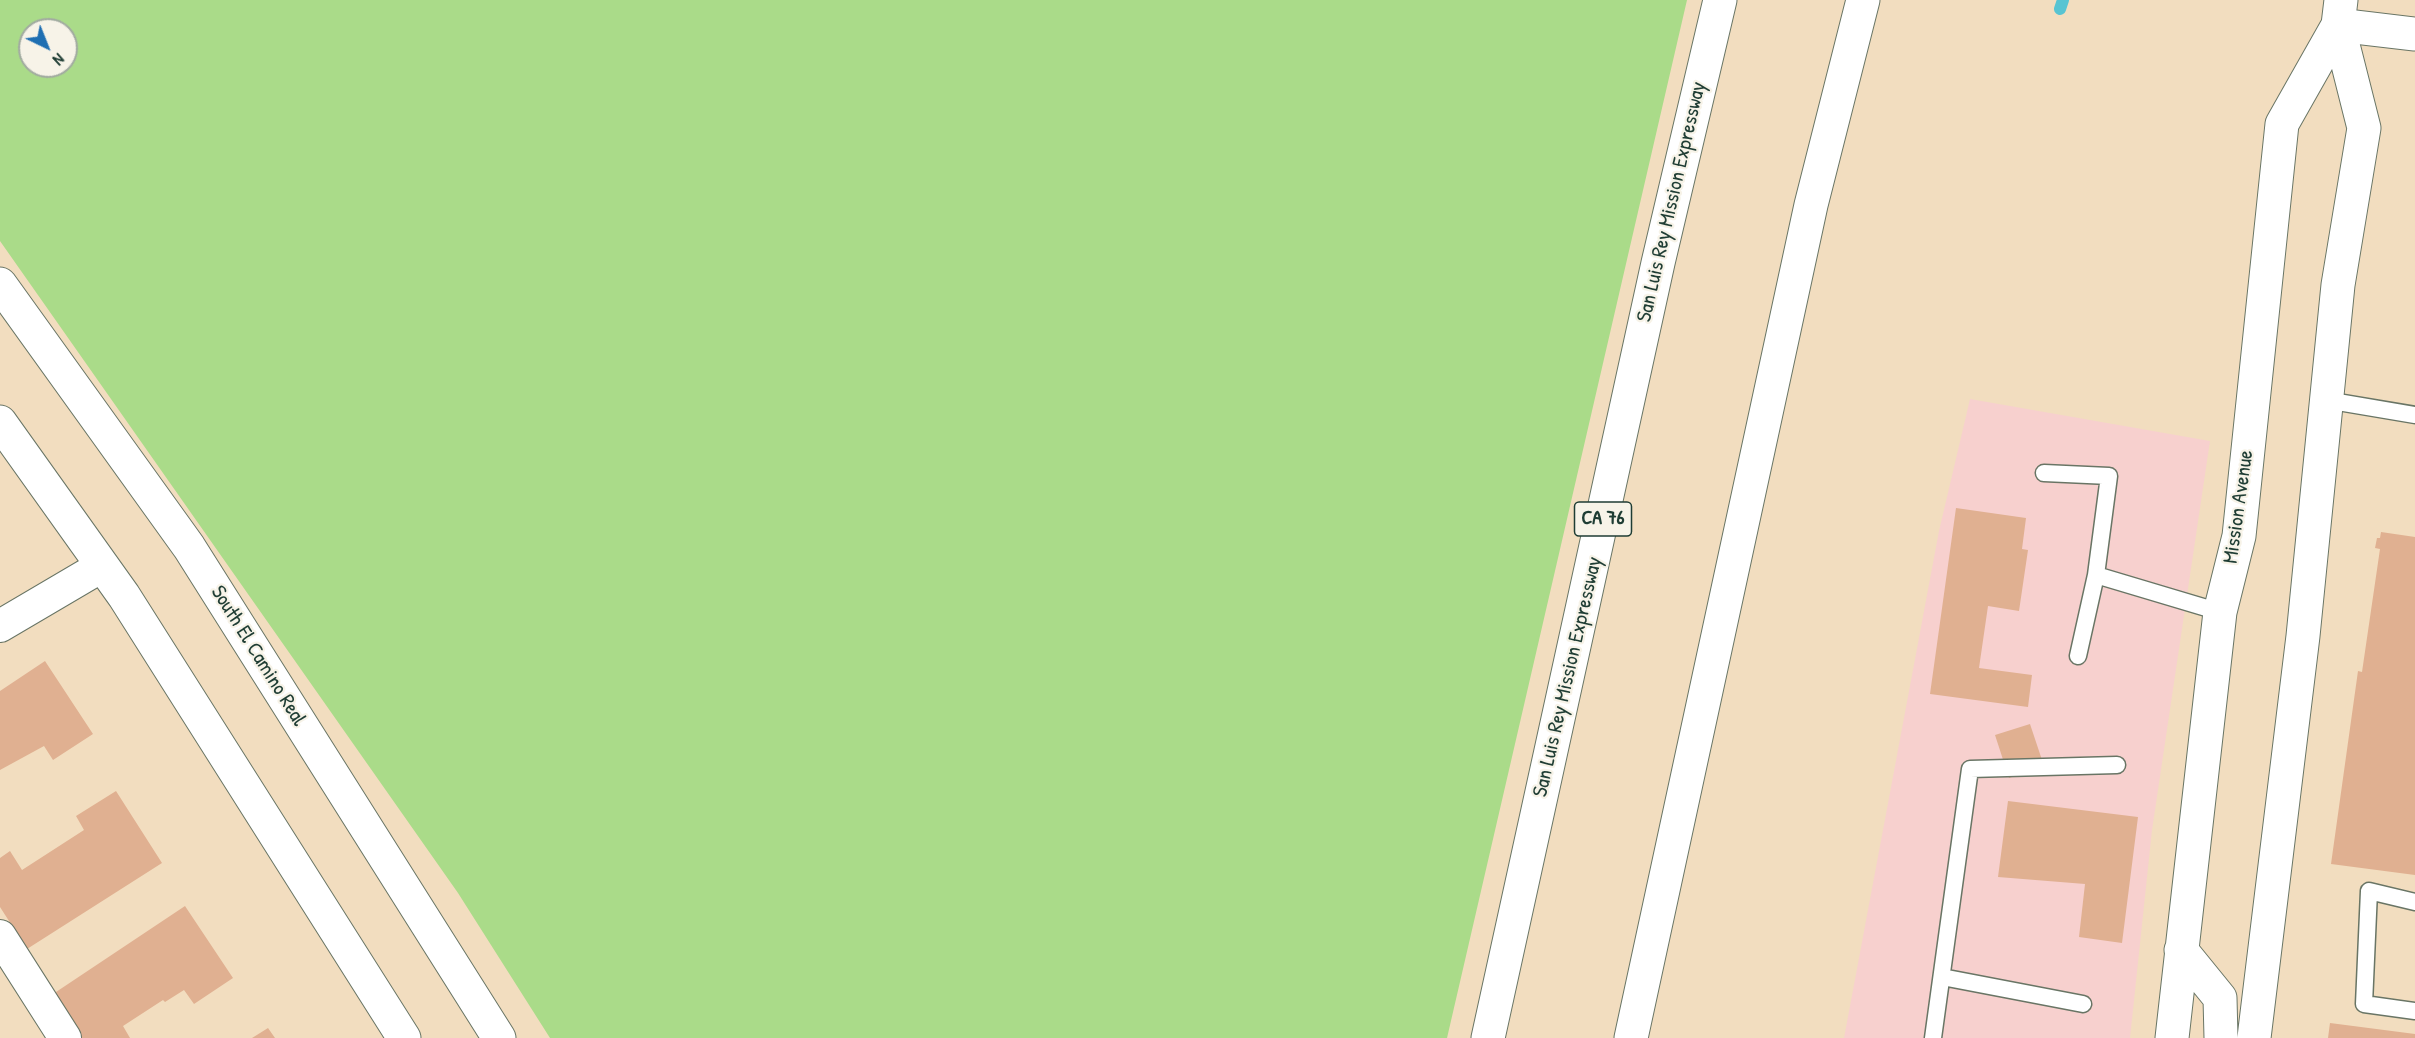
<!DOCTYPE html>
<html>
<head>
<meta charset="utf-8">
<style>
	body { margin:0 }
	#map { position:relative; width:2415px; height:1038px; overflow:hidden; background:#f2ddbf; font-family:"Patrick Hand",sans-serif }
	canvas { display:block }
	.north { position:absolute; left:18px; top:18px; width:60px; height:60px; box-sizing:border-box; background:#f7f3e8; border:2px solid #a1aaa0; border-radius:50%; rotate:137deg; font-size:16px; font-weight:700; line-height:24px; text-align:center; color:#1f3d34 }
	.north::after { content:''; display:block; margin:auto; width:21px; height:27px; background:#1f6fb2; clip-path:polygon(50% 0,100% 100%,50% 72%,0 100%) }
</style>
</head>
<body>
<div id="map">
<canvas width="2415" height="1038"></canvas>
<div class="north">N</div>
</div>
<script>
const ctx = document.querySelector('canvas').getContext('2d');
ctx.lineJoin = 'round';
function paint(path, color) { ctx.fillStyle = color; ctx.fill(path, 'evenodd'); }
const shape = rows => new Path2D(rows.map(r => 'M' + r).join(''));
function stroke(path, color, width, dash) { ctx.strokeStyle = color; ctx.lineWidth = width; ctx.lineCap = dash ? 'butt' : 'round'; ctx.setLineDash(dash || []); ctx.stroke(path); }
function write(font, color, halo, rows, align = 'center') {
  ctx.font = font + ' "Patrick Hand",sans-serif'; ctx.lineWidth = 4.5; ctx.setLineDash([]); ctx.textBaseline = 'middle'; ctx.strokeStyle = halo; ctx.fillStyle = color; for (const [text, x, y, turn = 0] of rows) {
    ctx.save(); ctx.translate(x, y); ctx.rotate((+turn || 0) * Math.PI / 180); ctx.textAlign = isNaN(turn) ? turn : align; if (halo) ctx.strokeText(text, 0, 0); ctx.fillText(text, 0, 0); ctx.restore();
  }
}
paint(shape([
	[1970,399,2210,441,2152,830,2130,1038,1844,1038,1939,531]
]), '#f7d0ce');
paint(shape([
	[0,0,1687,0,1447,1038,550,1038,458,893,0,241],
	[30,30,66,30,66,66,30,66]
]), '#aadb89');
stroke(shape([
	[2060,9,2063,0]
]), '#58c4d2', 12);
paint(shape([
	[1956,508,2026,518,2022,549,2028,550,2019,611,1988,606,1979,668,2032,675,2028,707,1930,694],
	[2381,532,2415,537,2415,875,2331,864,2358,671,2362,672,2380,549,2375,548,2377,538,2380,538],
	[45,661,93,734,53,760,44,746,0,770,0,691],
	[2030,724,2044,766,2009,778,1995,735],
	[116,791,162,863,27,949,0,907,0,858,10,851,22,870,84,830,76,816],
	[2008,801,2138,817,2122,943,2079,937,2085,884,1998,877],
	[185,906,233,978,194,1004,184,990,165,1002,163,1000,123,1026,130,1038,82,1038,53,994],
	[2330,1023,2415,1034,2415,1038,2328,1038],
	[268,1028,275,1038,252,1038]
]), '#e0b091');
const lane = shape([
	[2326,400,2415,415],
	[2044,473,2109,476,2096,575],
	[2078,656,2096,575,2220,612],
	[2415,902,2369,891,2364,1004,2415,1011],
	[1942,977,2083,1004],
	[1933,1038,1970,769,2117,765]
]);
const street = shape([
	[0,626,102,566],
	[0,936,65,1038]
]);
const secondary = shape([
	[2338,25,2415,34]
]);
const primary = shape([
	[0,284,189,547,499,1038],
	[0,422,124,596,404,1038],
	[2181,950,2220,998,2221,1038],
	[2172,1038,2220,612,2239,536,2282,124,2338,25],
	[2254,1038,2303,636,2338,285,2364,128,2338,25,2341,0]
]);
const highway = shape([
	[1488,1038,1658,263,1720,0],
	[1631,1038,1811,205,1863,0]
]);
stroke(lane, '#697565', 19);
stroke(street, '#697565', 34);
stroke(secondary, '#697565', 35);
stroke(primary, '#697565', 35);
stroke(highway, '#697565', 35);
stroke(lane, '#fff', 16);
stroke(street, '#fff', 32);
stroke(secondary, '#fff', 33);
stroke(primary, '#fff', 33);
stroke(highway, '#fff', 33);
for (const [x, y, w] of [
	[1603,519,57]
]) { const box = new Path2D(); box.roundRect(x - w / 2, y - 17, w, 34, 4.5); ctx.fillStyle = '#f7f3e8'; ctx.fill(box); stroke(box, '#1f3d34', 1.5); }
write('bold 20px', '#1f3d34', null, [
	["CA 76",1603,519]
]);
write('21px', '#1f3d34', '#f7f3e8', [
	["San Luis Rey Mission Expressway",1672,202,-77],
	["Mission Avenue",2239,507,-82],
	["South El Camino Real",258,656,58],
	["San Luis Rey Mission Expressway",1568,677,-77]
]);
</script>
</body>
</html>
